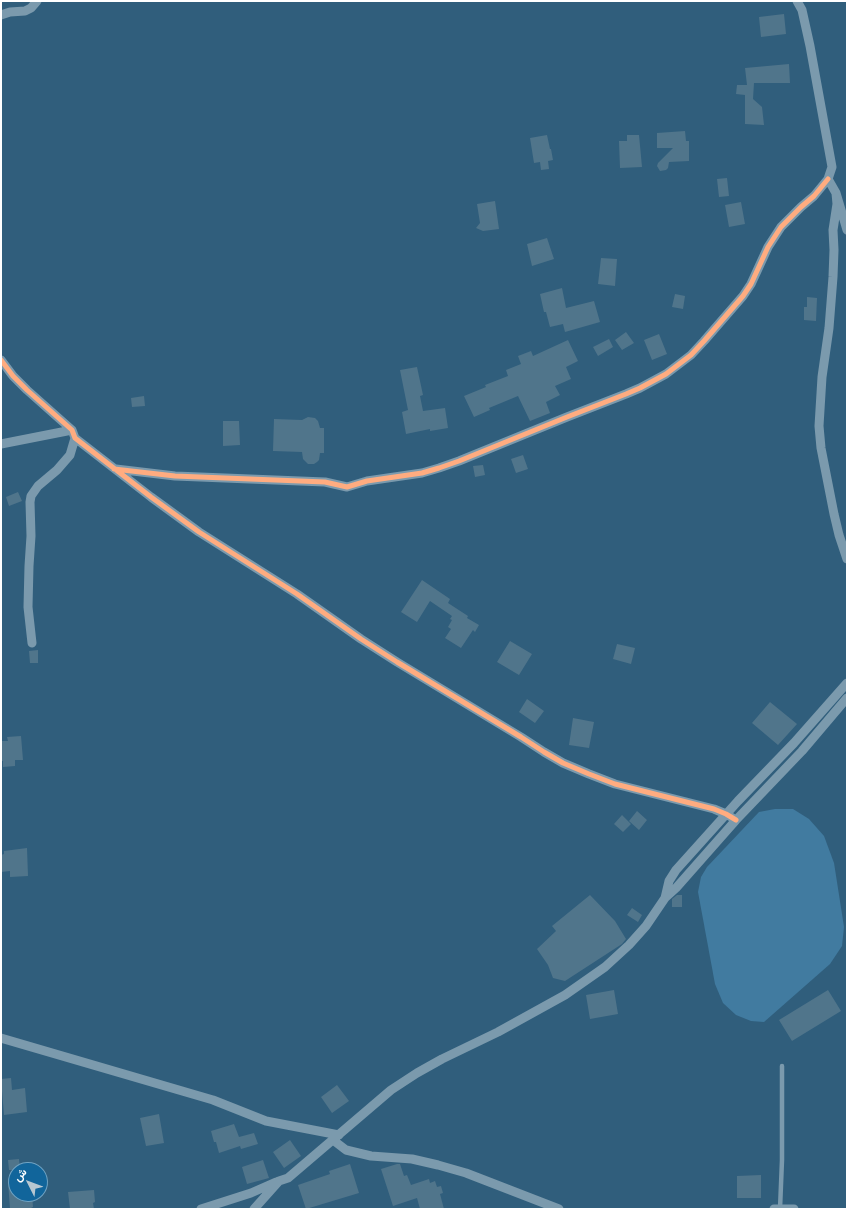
<!DOCTYPE html>
<html>
<head>
<meta charset="utf-8">
<style>
	body { margin:0 }
	#map { position:relative; width:848px; height:1210px; overflow:hidden; background:#305e7c; font-family:"Open Sans",Vazirmatn,sans-serif }
	canvas { display:block }
	.frame { position:absolute; inset:0; border:2px solid #fff; pointer-events:none }
	.north { position:absolute; left:8px; top:1162px; width:40px; height:40px; box-sizing:border-box; background:#11659b; border:1px solid #70a3c3; border-radius:50%; rotate:312deg; font-size:11px; font-weight:700; line-height:16px; text-align:center; color:#fff }
	.north::after { content:''; display:block; margin:auto; width:14px; height:18px; background:#b7c7d1; clip-path:polygon(50% 0,100% 100%,50% 72%,0 100%) }
</style>
</head>
<body>
<div id="map">
<canvas width="848" height="1210"></canvas>
<div class="frame"></div>
<div class="north">ش</div>
</div>
<script>
const ctx = document.querySelector('canvas').getContext('2d');
ctx.lineJoin = 'round';
function paint(path, color) { ctx.fillStyle = color; ctx.fill(path, 'evenodd'); }
const shape = rows => new Path2D(rows.map(r => 'M' + r).join(''));
function stroke(path, color, width, dash) { ctx.strokeStyle = color; ctx.lineWidth = width; ctx.lineCap = dash ? 'butt' : 'round'; ctx.setLineDash(dash || []); ctx.stroke(path); }
paint(shape([
	[775,809,793,809,809,819,824,836,834,863,844,927,842,946,830,964,764,1022,751,1021,736,1015,723,1003,715,984,698,892,701,877,707,867,759,812]
]), '#417ba0');
paint(shape([
	[784,14,786,34,761,37,759,17],
	[789,64,790,83,754,83,753,99,762,107,764,125,745,124,745,95,736,94,737,85,747,85,745,68],
	[685,131,686,141,689,141,689,161,669,162,668,168,666,170,660,171,657,166,658,163,673,148,657,148,657,133],
	[547,135,550,149,551,149,553,160,548,161,549,169,541,170,540,162,534,163,530,138],
	[627,135,639,135,642,167,620,168,619,141,627,141],
	[727,178,729,196,719,197,717,179],
	[495,201,499,229,483,231,476,228,480,223,477,204],
	[741,202,745,224,729,227,725,205],
	[547,238,554,259,532,266,527,244],
	[601,258,617,259,615,286,598,284],
	[562,288,566,308,594,301,600,322,565,332,563,324,550,327,546,312,544,312,540,294],
	[675,294,685,296,683,309,672,307],
	[807,297,817,298,816,321,804,320,804,307,807,307],
	[626,332,634,343,622,350,615,340],
	[659,334,667,354,652,360,644,340],
	[609,339,613,347,598,356,593,347],
	[568,340,578,361,566,367,571,379,555,386,560,395,546,402,550,413,530,421,518,396,489,408,490,410,474,417,464,396,486,387,485,385,508,376,506,370,521,364,518,356,531,351,533,356],
	[417,367,423,395,420,396,423,411,445,408,448,428,430,431,430,429,406,434,402,412,408,410,400,370],
	[144,396,145,406,132,407,131,398],
	[308,417,315,418,318,421,320,428,324,428,324,453,320,453,319,460,317,462,314,464,308,464,303,459,302,452,273,451,274,419,302,420],
	[223,421,239,421,240,445,223,446],
	[523,455,528,469,516,473,511,459],
	[483,465,485,475,475,477,473,466],
	[18,492,22,501,9,506,6,497],
	[422,580,450,599,448,603,468,616,467,618,479,625,475,632,473,630,461,648,445,638,451,629,448,627,452,620,450,619,452,616,430,601,417,622,401,612],
	[510,641,532,654,519,675,497,662],
	[617,644,635,648,631,664,613,659],
	[38,650,38,663,30,663,29,651],
	[527,699,544,711,535,723,519,712],
	[770,702,797,724,778,745,752,723],
	[573,718,594,722,589,748,569,745],
	[21,736,23,760,15,760,15,766,3,767,3,761,1,761,1,741,8,741,7,737],
	[637,811,647,820,639,830,629,821],
	[622,815,631,824,623,832,614,824],
	[27,848,28,876,10,877,10,871,1,872,1,855,4,854,4,851],
	[590,895,615,921,626,939,622,944,565,981,553,978,548,965,537,949,556,931,552,926],
	[677,895,682,895,682,907,672,907,672,899],
	[632,908,642,915,638,922,627,915],
	[614,990,618,1014,590,1019,586,995],
	[828,990,841,1011,792,1041,779,1020],
	[11,1078,12,1090,25,1088,27,1112,4,1115,1,1079],
	[337,1085,349,1101,332,1113,321,1097],
	[159,1114,164,1143,146,1146,140,1118],
	[234,1124,239,1137,254,1133,258,1144,241,1149,240,1146,219,1153,216,1142,214,1142,211,1131],
	[290,1140,301,1156,284,1168,273,1152],
	[19,1159,20,1170,9,1170,8,1160],
	[263,1160,269,1178,247,1184,242,1167],
	[350,1164,359,1193,306,1209,298,1185,330,1174,329,1171],
	[397,1164,400,1164,404,1176,407,1175,411,1185,429,1179,430,1183,435,1181,437,1187,441,1186,443,1193,440,1194,444,1209,420,1209,417,1198,393,1206,381,1169],
	[761,1175,761,1198,737,1198,737,1176],
	[16,1181,16,1194,32,1194,33,1207,31,1208,31,1209,10,1209,8,1182],
	[94,1190,95,1202,93,1203,94,1209,70,1209,68,1192]
]), '#50758b');
stroke(shape([
	[780,1209,782,1160,782,1066]
]), '#7b9aad', 4.5);
stroke(shape([
	[797,1,802,10,810,46,832,167,828,179,836,193,847,230],
	[1,15,10,12,25,11,31,8,37,1],
	[836,193,837,204,833,230,834,250,833,277,829,328,822,377,819,426,821,448,834,514,839,535,847,559],
	[1,360,13,376,27,390,72,430,75,438,151,497,199,532,297,594,361,639,397,662,521,737,544,752,563,763,589,774,615,784,714,809,726,814,736,820],
	[1,444,72,430],
	[116,469,175,476,325,482,347,487,367,481,422,473,439,468,459,461,567,417,626,394,640,388,666,374,691,355,704,341,743,296,751,284,768,247,781,227,801,207,814,196,828,179],
	[32,643,28,607,29,566,31,536,30,502,31,496,38,486,57,470,70,455,75,438],
	[665,898,669,881,676,870,738,801,794,743,847,683],
	[1,1038,213,1100,266,1121,339,1135],
	[333,1140,346,1150,371,1156,412,1159,438,1165,466,1173,559,1209],
	[201,1209,251,1193,276,1182],
	[254,1209,279,1181,288,1178,391,1090,417,1073,442,1059,498,1032,565,995,605,967,629,945,646,926,665,898,676,888,736,820,802,751,847,698],
	[774,1209,794,1209]
]), '#7b9aad', 9);
stroke(shape([
	[1,360,13,376,27,390,72,430,75,438,151,497,199,532,297,594,361,639,397,662,521,737,544,752,563,763,589,774,615,784,714,809,726,814,736,820],
	[114,469,175,476,325,482,347,487,367,481,422,473,439,468,459,461,567,417,626,394,640,388,666,374,691,355,704,341,743,296,751,284,768,247,781,227,801,207,814,196,828,179]
]), '#ffac80', 5);
</script>
</body>
</html>
